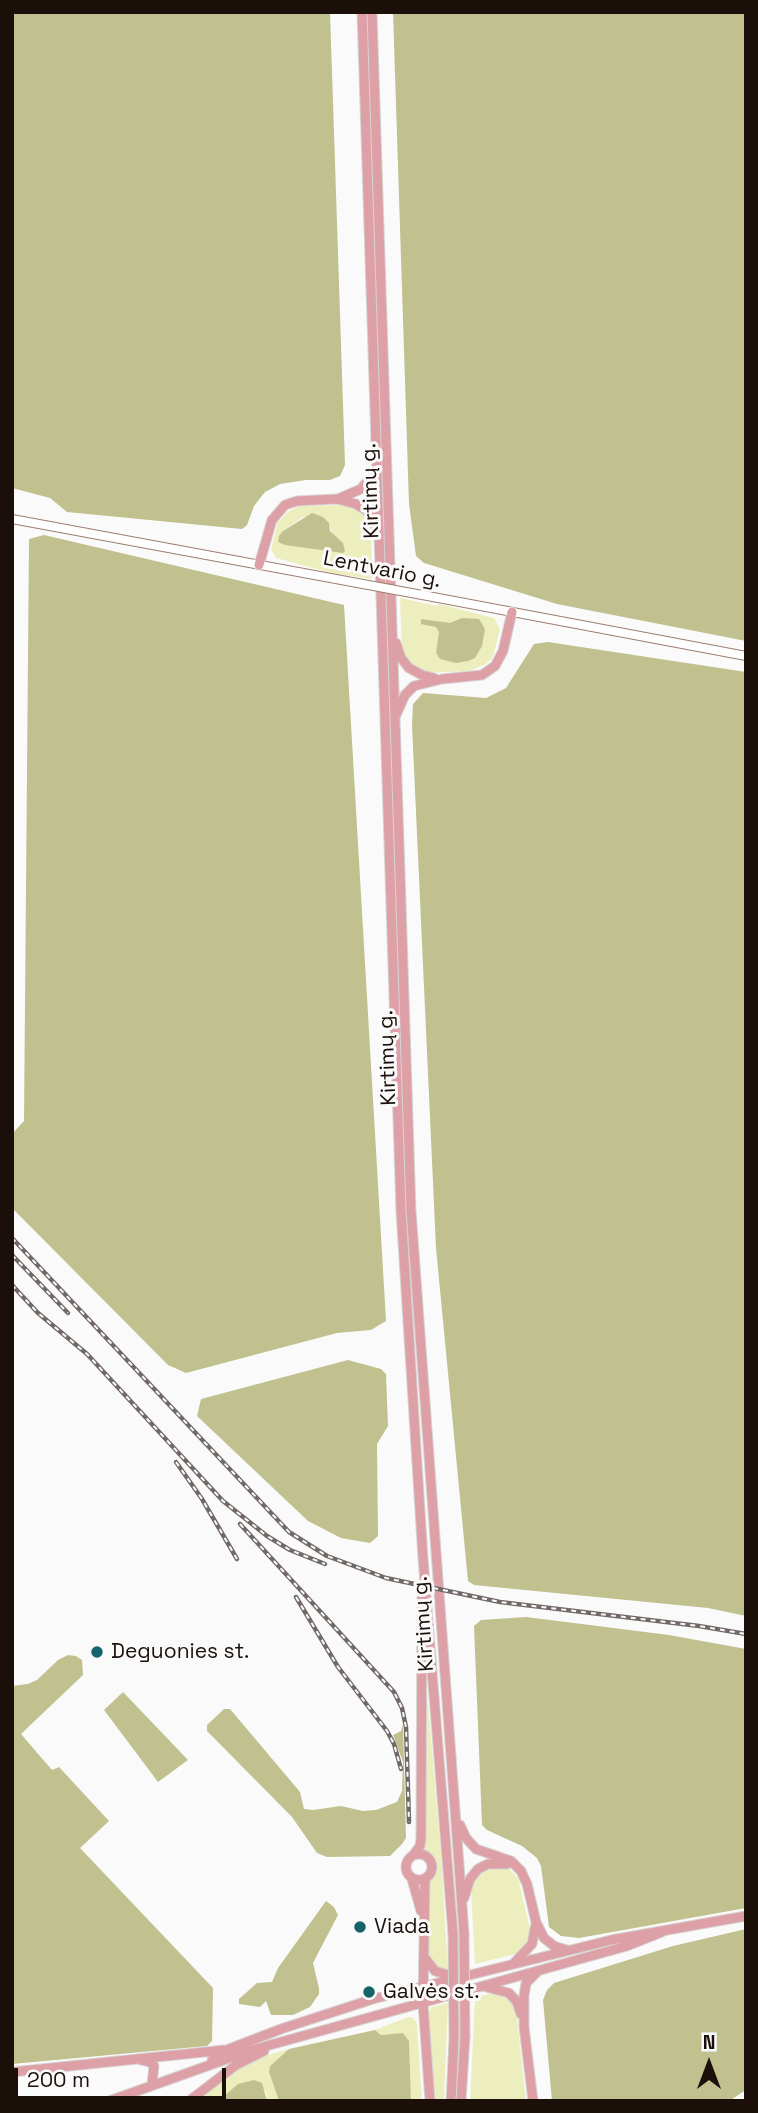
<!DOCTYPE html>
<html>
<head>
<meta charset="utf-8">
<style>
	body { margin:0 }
	#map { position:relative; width:758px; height:2113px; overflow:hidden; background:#fafafa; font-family:"Space Grotesk",sans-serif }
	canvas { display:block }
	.frame { position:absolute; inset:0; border:14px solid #1b0f0a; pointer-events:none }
	.north { position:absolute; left:674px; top:2029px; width:70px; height:70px; -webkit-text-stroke:5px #fafafa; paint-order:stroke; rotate:0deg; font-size:19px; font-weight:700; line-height:28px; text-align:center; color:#1b0f0a }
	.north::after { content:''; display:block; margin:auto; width:24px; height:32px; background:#1b0f0a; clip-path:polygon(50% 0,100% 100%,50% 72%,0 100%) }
	.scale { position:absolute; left:14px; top:2068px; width:212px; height:32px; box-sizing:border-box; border:4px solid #1b0f0a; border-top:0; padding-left:9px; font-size:21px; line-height:24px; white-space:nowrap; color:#1b0f0a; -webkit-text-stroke:5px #fafafa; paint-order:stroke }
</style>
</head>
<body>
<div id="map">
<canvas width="758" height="2113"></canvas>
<div class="frame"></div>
<div class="north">N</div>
<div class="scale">200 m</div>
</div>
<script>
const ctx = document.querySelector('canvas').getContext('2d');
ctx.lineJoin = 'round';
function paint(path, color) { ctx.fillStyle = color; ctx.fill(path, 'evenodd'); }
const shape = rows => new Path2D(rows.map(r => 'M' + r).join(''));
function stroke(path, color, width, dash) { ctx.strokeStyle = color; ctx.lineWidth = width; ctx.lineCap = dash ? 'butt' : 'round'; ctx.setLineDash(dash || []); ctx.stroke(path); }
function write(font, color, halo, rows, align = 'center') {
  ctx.font = font + ' "Space Grotesk",sans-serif'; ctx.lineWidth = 6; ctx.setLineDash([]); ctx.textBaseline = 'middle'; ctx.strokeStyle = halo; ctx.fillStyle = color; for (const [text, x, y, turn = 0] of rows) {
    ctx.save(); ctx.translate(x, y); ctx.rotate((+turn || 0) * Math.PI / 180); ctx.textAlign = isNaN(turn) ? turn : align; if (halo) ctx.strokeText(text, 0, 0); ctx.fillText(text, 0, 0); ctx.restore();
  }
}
paint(shape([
	[300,506,346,505,363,512,371,526,372,579,331,573,276,558,271,549,278,522,289,511],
	[303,517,329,523,333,536,343,543,283,531],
	[400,598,438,606,439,604,494,618,500,629,493,657,486,664,470,671,424,673,406,661,402,650],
	[424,1657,441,1854,448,1970,435,1967,430,1962,429,1954,427,1891,435,1867,433,1859,425,1853],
	[487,1867,507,1867,518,1878,532,1937,523,1950,515,1954,475,1964,471,1890,475,1876],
	[494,1993,504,1994,512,2002,516,2009,526,2101,470,2101,475,1997],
	[448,2003,444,2101,434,2101,427,2013,432,2007],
	[408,2017,412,2017,417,2023,422,2101,411,2101,409,2041,403,2033,381,2035,375,2030],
	[289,2049,270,2066,269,2072,279,2101,267,2101,266,2091,238,2084,218,2101,196,2101,240,2068,267,2055]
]), '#eceebe');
paint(shape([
	[12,12,330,12,345,465,340,476,330,480,306,480,280,484,265,492,254,506,247,525,242,529,67,512,50,498,12,488],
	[393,12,746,12,746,641,557,604,424,563,416,556,409,504],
	[312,513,323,517,329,523,330,531,343,543,345,551,343,553,285,545,278,542,279,536,283,531],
	[44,535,344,605,386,1321,371,1330,337,1333,186,1373,168,1365,12,1208,12,1134,24,1121,29,539],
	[462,618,479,619,485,629,482,646,475,658,468,661,456,663,440,659,436,653,439,632,436,627,421,624,421,619,450,623],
	[548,642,746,672,746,1616,708,1608,474,1585,468,1581,436,1248,412,725,413,704,423,693,486,698,506,688,534,644],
	[348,1360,381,1369,386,1374,388,1426,377,1444,378,1536,370,1543,341,1538,308,1521,197,1416,201,1399],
	[526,1617,669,1635,746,1649,746,1908,579,1938,561,1936,549,1927,541,1866,537,1858,522,1846,487,1830,482,1825,474,1626,481,1620],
	[68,1655,76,1656,82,1660,83,1675,21,1734,52,1770,59,1767,109,1821,80,1848,213,1988,212,2041,207,2046,12,2064,12,1686,28,1684,37,1680,58,1660],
	[123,1692,188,1760,158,1782,104,1710],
	[224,1709,230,1709,300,1792,304,1809,313,1810,341,1806,363,1811,376,1810,397,1802,402,1791,403,1762,393,1735,401,1731,403,1724,406,1838,402,1844,390,1856,327,1857,317,1853,292,1817,207,1731,207,1725],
	[326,1901,334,1907,338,1915,313,1963,319,1988,319,1994,310,2007,293,2015,271,2015,266,2001,260,2007,239,2004,239,1999,257,1983,272,1982,278,1968],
	[746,1929,746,2090,729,2101,552,2101,543,2000,547,1990,554,1983,673,1946],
	[375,2030,381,2035,403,2033,409,2041,411,2101,279,2101,269,2072,270,2066,289,2049],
	[254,2080,262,2083,267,2101,218,2101,238,2084]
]), '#c0c18e');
const secondary = shape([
	[12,519,336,579],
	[433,597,746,656]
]);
const trunk = shape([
	[362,12,401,1211,423,1558,453,1934],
	[372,12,411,1211,464,1933],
	[340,498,361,489,377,469],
	[259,565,272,520,285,505,297,501,337,499,356,504,367,511,379,532],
	[396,643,401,658,409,668,422,675,434,678],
	[396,715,405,695,414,686,442,679,482,675,495,666,503,651,512,612],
	[460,1825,466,1838,476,1849,511,1861,521,1871,527,1884,536,1922,544,1938,554,1946,567,1950],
	'406 1867a13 13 0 1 1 26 0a13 13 0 1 1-26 0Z',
	[414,1854,420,1846,421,1839,422,1598],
	[412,1879,421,1911],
	[425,1880,423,2003,430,2101],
	[464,1898,470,1879,478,1869,488,1864,507,1864],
	[425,1958,435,1971,455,1977],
	[515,1962,532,1944,536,1923],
	[486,1987,509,1993,517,2002,521,2014],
	[141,2060,150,2062,154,2066,152,2084],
	[212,2060,229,2049,281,2029,373,1999,611,1940,746,1916],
	[12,2072,224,2050],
	[109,2101,252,2050,627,1946,662,1932],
	[189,2101,236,2065,264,2051],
	[451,2101,454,2038],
	[461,2101,465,2037],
	[533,2101,524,2027,524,1996,526,1983,537,1972]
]);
stroke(secondary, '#9e7e70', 10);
stroke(trunk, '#d6d4d3', 11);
stroke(secondary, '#fff', 8);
stroke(trunk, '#dea0a7', 9);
const rail = shape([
	[12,1238,289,1532,327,1556,386,1578,500,1602,699,1626,746,1634],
	[12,1255,68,1313],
	[12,1285,38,1313,87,1354,223,1501,267,1536,290,1550,325,1564],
	[176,1462,202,1499,237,1559],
	[240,1524,394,1692,402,1708,406,1727,409,1822],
	[296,1597,338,1667,387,1731,394,1744,401,1769]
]);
stroke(rail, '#716966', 4.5);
stroke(rail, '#fafafa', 2, [5]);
const secondaryBridge = shape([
	[336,579,433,597]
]);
const trunkBridge = shape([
	[464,1933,465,2037],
	[453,1934,454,2038]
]);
stroke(secondaryBridge, '#9e7e70', 10, []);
stroke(trunkBridge, '#d6d4d3', 11, []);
stroke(secondaryBridge, '#fff', 8);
stroke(trunkBridge, '#dea0a7', 9);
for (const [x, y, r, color] of [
	[97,1652,7,"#15636b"],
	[360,1927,7,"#15636b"],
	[369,1992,7,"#15636b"]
]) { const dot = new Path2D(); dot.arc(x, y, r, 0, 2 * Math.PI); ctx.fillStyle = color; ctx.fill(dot); stroke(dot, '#fafafa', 2.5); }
write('21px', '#1b0f0a', '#fafafa', [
	["Kirtimų g.",371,491,-92],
	["Lentvario g.",382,570,11],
	["Kirtimų g.",388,1058,-92],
	["Kirtimų g.",424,1624,-94]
]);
write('21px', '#1b0f0a', '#fafafa', [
	["Deguonies st.",111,1652],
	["Viada",374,1927],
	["Galvės st.",383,1992]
], 'left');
</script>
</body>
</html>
